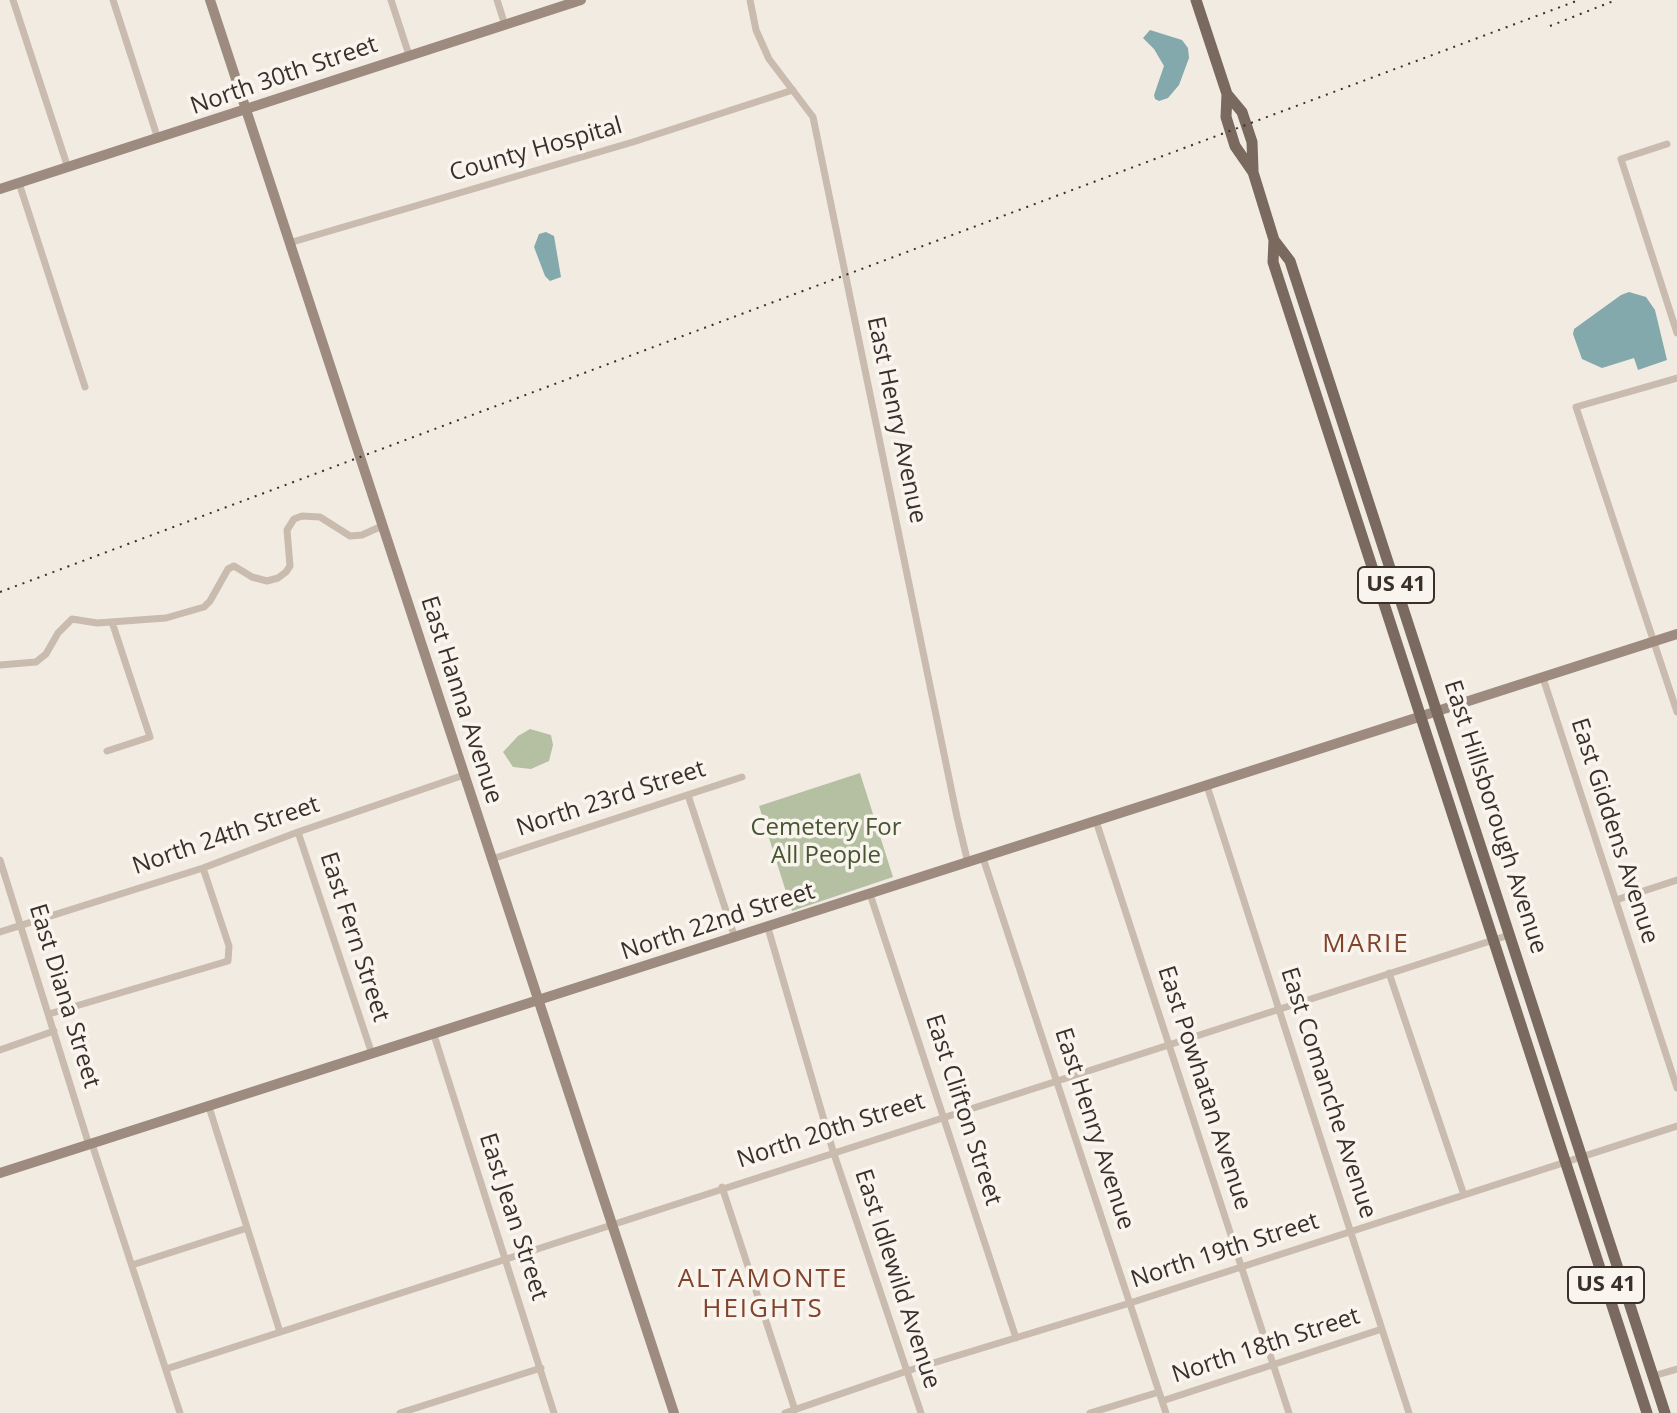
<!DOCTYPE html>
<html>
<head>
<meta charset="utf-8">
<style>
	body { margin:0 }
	canvas { display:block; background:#f2ebe2 }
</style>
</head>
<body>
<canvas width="1677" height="1413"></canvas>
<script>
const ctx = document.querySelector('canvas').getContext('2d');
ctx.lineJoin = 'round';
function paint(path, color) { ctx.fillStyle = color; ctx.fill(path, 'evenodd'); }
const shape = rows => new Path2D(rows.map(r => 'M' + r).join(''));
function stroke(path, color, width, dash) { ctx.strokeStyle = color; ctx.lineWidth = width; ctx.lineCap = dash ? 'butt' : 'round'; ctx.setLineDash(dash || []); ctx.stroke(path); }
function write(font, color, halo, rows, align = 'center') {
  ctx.font = font + ' "Open Sans",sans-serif'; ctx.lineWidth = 7; ctx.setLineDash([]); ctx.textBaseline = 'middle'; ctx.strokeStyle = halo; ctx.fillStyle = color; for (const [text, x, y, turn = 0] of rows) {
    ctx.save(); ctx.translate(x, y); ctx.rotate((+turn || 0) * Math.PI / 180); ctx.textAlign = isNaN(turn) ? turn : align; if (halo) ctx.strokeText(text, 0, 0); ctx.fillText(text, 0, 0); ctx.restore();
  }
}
paint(shape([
	[530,729,551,735,553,745,549,761,531,769,513,767,503,752,518,736],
	[860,773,893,877,792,911,759,806]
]), '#b5c0a2');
paint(shape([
	[1150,30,1182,40,1188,48,1189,58,1179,85,1168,98,1159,101,1155,99,1154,95,1164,66,1154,49,1143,38],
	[546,232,554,236,561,277,550,281,545,276,534,247,539,234],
	[1629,292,1646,297,1655,310,1667,360,1638,370,1634,358,1602,368,1582,359,1573,334,1574,329,1621,295]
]), '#83a9ad');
stroke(shape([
	[13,0,68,168],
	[113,0,158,139],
	[391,0,409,55],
	[497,0,505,25],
	[750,0,756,30,769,59,813,117,957,817,968,863],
	[1667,144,1621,159,1677,333],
	[19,183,85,387],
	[289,243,633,142,793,90],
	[1677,378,1576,407,1677,712],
	[0,665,36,662,46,654,58,633,72,619,97,623,166,618,204,607,210,601,228,569,234,566,252,577,267,581,278,578,286,572,290,566,287,530,294,519,302,516,320,517,350,536,362,535,382,526],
	[1543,678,1677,1088],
	[107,751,150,737,112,622],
	[1207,786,1409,1413],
	[688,795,735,938],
	[1096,821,1289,1413],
	[298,832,372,1054],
	[983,858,1166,1413],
	[492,859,742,777],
	[0,860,89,1145],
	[870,894,1016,1338],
	[1616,900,1677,880],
	[768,928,833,1151,921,1413],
	[0,932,203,868,298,832,464,775],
	[1389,973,1464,1195],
	[49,1014,228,961,229,946,203,868],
	[434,1035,554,1413],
	[0,1050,54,1031],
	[209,1107,280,1332],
	[92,1144,180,1413],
	[722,1187,795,1410],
	[132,1265,247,1228],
	[166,1369,1509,935],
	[1653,1376,1677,1369],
	[1162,1401,1382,1329],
	[400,1413,541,1368],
	[785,1413,907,1371,1130,1303,1677,1126],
	[1090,1413,1159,1392]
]), '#c9bcae', 7);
stroke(shape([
	[210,0,674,1413],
	[0,189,581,0],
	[0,1173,1677,634]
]), '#9d8b7f', 10);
stroke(shape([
	[1196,0,1227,94,1226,117,1235,146,1253,172,1274,240,1290,261,1665,1413],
	[1227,94,1242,112,1252,142,1253,170],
	[1274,240,1273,262,1647,1413]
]), '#79695e', 11);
stroke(shape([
	[1550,26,1616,0],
	[0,592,1579,0]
]), '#39302c', 2, [2, 6]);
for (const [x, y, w] of [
	[1396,585,76],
	[1606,1285,76]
]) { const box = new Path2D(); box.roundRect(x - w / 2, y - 18, w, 36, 6); ctx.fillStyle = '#f9f5ee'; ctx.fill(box); stroke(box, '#39302c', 2); }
write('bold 22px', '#39302c', null, [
	["US 41",1396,585],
	["US 41",1606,1285]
]);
write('24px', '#39302c', '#f9f5ee', [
	["North 30th Street",284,76,-19],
	["County Hospital",536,150,-16],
	["East Henry Avenue",896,420,78],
	["East Hanna Avenue",461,700,72],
	["North 23rd Street",611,799,-18],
	["East Hillsborough Avenue",1495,817,72],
	["East Giddens Avenue",1614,831,72],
	["North 24th Street",226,836,-19],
	["North 22nd Street",718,922,-18],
	["East Fern Street",354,937,72],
	["East Diana Street",64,996,73],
	["East Powhatan Avenue",1204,1088,72],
	["East Comanche Avenue",1328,1093,72],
	["East Clifton Street",963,1110,72],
	["East Henry Avenue",1094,1129,72],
	["North 20th Street",831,1131,-18],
	["East Jean Street",513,1217,72],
	["North 19th Street",1225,1251,-18],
	["East Idlewild Avenue",897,1279,72],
	["North 18th Street",1266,1346,-18]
]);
write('24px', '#475531', '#f9f5ee', [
	["Cemetery For",826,828],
	["All People",826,856]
]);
ctx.letterSpacing = '2px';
write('26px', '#81432b', '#f9f5ee', [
	["MARIE",1366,945],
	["ALTAMONTE",763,1280],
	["HEIGHTS",763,1310]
]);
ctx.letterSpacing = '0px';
</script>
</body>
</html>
